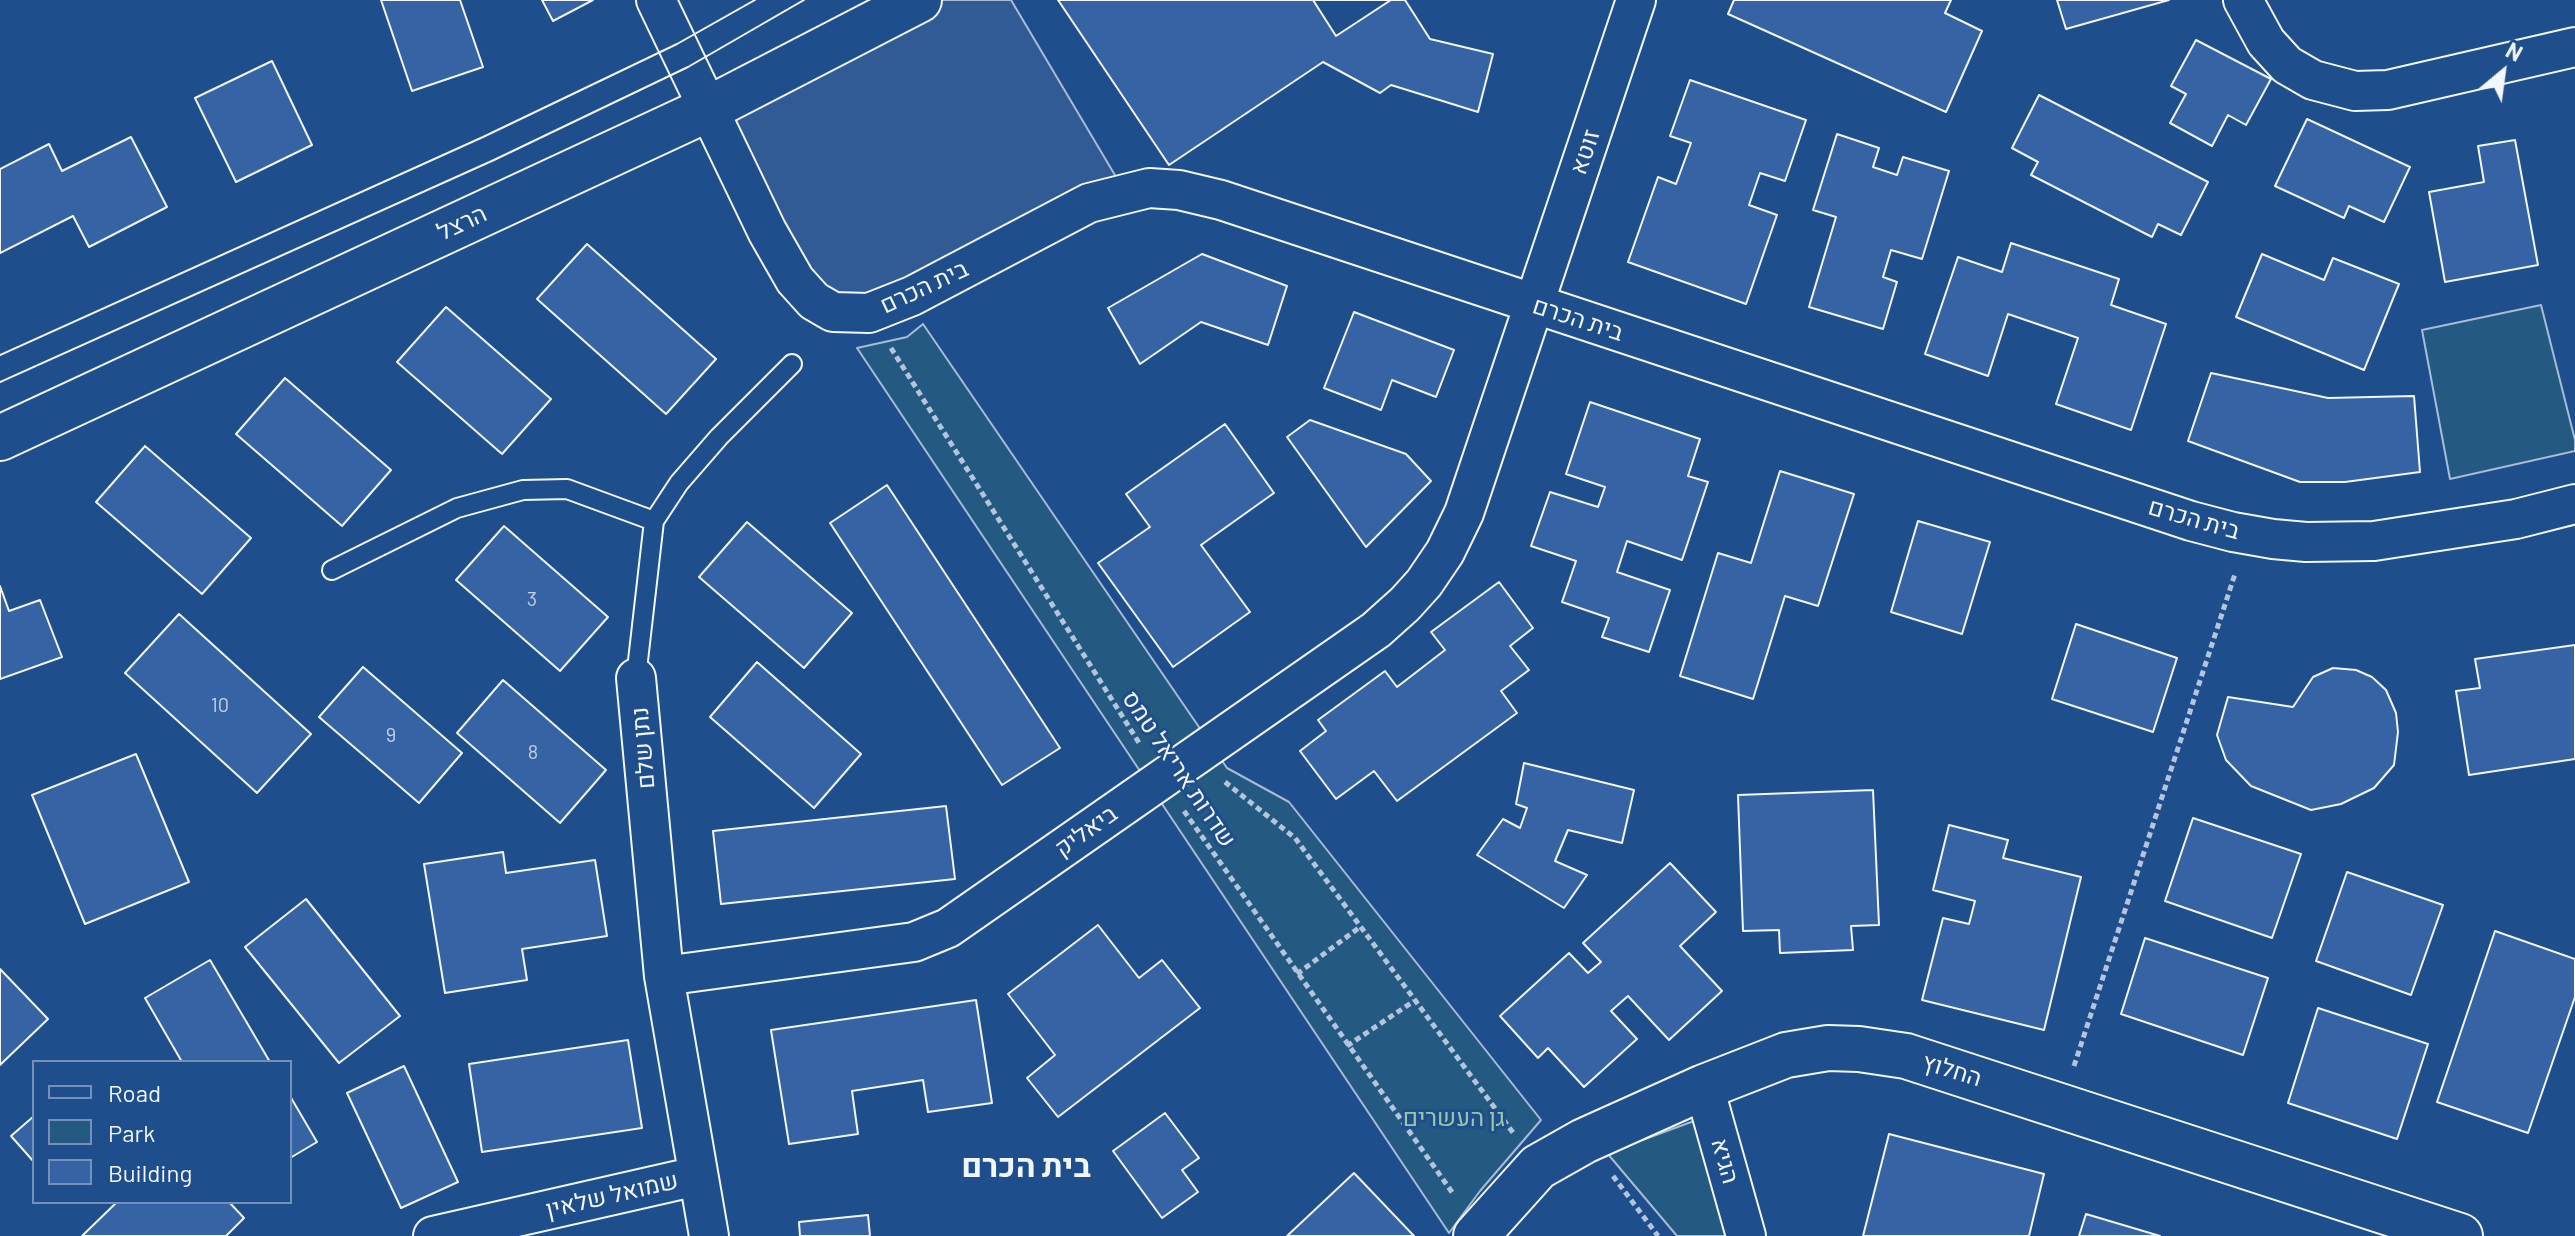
<!DOCTYPE html>
<html>
<head>
<meta charset="utf-8">
<style>
	body { margin:0 }
	#map { position:relative; width:2575px; height:1236px; overflow:hidden; background:#1f4e8c; font-family:Barlow,sans-serif }
	canvas { display:block }
	.legend { position:absolute; left:32px; top:1060px; width:260px; height:144px; box-sizing:border-box; background:#1f4e8c; border:2px solid #7391ba; margin:0; padding:10px 14px; list-style:none; font-size:24px; color:#f2f6ff }
	.legend li { display:flex; align-items:center; gap:16px; height:40px }
	.legend b { width:40px; border:2px solid #7391ba }
	.north { position:absolute; left:2463px; top:32px; width:80px; height:80px; -webkit-text-stroke:6px #1f4e8c; paint-order:stroke; rotate:29deg; font-size:22px; font-weight:700; line-height:32px; text-align:center; color:#f2f6ff }
	.north::after { content:''; display:block; margin:auto; width:28px; height:36px; background:#f2f6ff; clip-path:polygon(50% 0,100% 100%,50% 72%,0 100%) }
</style>
</head>
<body>
<div id="map">
<canvas width="2575" height="1236"></canvas>
<ul class="legend">
<li><b style="height:10px;background:#1f4e8c"></b>Road</li>
<li><b style="height:22px;background:#245a82"></b>Park</li>
<li><b style="height:22px;background:#3563a3"></b>Building</li>
</ul>
<div class="north">N</div>
</div>
<script>
const ctx = document.querySelector('canvas').getContext('2d');
ctx.lineJoin = 'round';
function paint(path, color) { ctx.fillStyle = color; ctx.fill(path, 'evenodd'); }
const shape = rows => new Path2D(rows.map(r => 'M' + r).join(''));
function stroke(path, color, width, dash) { ctx.strokeStyle = color; ctx.lineWidth = width; ctx.lineCap = dash ? 'butt' : 'round'; ctx.setLineDash(dash || []); ctx.stroke(path); }
function write(font, color, halo, rows, align = 'center') {
  ctx.font = font + ' Barlow,Heebo,sans-serif'; ctx.lineWidth = 6; ctx.setLineDash([]); ctx.textBaseline = 'middle'; ctx.strokeStyle = halo; ctx.fillStyle = color; for (const [text, x, y, turn = 0] of rows) {
    ctx.save(); ctx.translate(x, y); ctx.rotate((+turn || 0) * Math.PI / 180); ctx.textAlign = isNaN(turn) ? turn : align; if (halo) ctx.strokeText(text, 0, 0); ctx.fillText(text, 0, 0); ctx.restore();
  }
}
const green = shape([
	[2541,305,2575,440,2575,451,2450,479,2422,330,2541,305],
	[923,324,1227,768,1289,802,1541,1120,1480,1191,1449,1233,857,348,907,337,923,324],
	[1694,1121,1729,1236,1677,1236,1607,1153,1694,1121]
]);
paint(green, '#245a82');
stroke(green, '#a8bbd7', 2);
const parking = shape([
	[919,0,1011,0,1125,192,833,312,708,109,919,0]
]);
paint(parking, '#305b95');
stroke(parking, '#a8bbd7', 2);
const building = shape([
	[381,0,460,0,483,67,412,91,381,0],
	[542,0,593,0,553,21,542,0],
	[1058,0,1405,0,1430,39,1493,54,1478,112,1391,85,1380,93,1323,62,1169,165,1058,0],
	[1313,0,1391,0,1336,36,1313,0],
	[1734,0,1951,0,1945,13,1982,31,1946,112,1728,14,1734,0],
	[2057,0,2169,0,2066,29,2057,0],
	[2196,40,2271,79,2246,125,2228,115,2212,146,2170,123,2186,94,2171,86,2196,40],
	[272,61,312,145,236,182,195,98,272,61],
	[1690,80,1806,120,1785,181,1760,173,1749,205,1777,215,1746,304,1628,262,1658,177,1676,184,1691,143,1670,136,1690,80],
	[2039,95,2208,182,2181,235,2158,224,2152,237,2031,175,2038,162,2012,148,2039,95],
	[2307,119,2410,167,2384,222,2349,206,2344,218,2275,186,2307,119],
	[1837,134,1879,148,1873,167,1897,175,1903,157,1949,171,1922,259,1891,250,1883,277,1897,282,1883,329,1809,307,1836,217,1813,210,1837,134],
	[131,137,167,207,89,247,73,216,0,253,0,169,49,144,62,171,131,137],
	[2515,140,2538,265,2445,282,2429,192,2484,182,2478,146,2515,140],
	[2011,243,2119,279,2111,305,2166,324,2131,430,2056,404,2078,338,2008,314,1988,376,1925,354,1958,257,2002,272,2011,243],
	[587,244,716,359,666,414,537,299,587,244],
	[1202,254,1287,286,1268,345,1201,322,1140,364,1108,308,1202,254],
	[2262,254,2324,280,2333,258,2399,284,2364,370,2236,317,2262,254],
	[446,307,551,399,502,454,397,362,446,307],
	[1354,312,1454,350,1436,397,1392,380,1381,410,1324,388,1354,312],
	[2211,373,2328,398,2414,396,2420,472,2345,482,2300,482,2188,441,2211,373],
	[285,378,391,470,342,526,236,434,285,378],
	[1590,402,1700,439,1688,476,1708,482,1682,560,1627,541,1617,572,1670,590,1649,652,1602,637,1609,618,1562,602,1576,561,1531,546,1550,492,1598,507,1605,487,1566,474,1590,402],
	[1310,420,1406,454,1431,481,1366,547,1287,437,1310,420],
	[1225,424,1274,493,1201,545,1250,612,1173,667,1098,563,1150,527,1126,494,1225,424],
	[145,446,251,538,202,594,96,502,145,446],
	[1780,471,1854,494,1818,606,1785,596,1753,699,1680,676,1718,553,1751,563,1780,471],
	[887,485,1060,748,1002,785,830,523,887,485],
	[1918,521,1990,542,1962,634,1891,612,1918,521],
	[747,522,852,613,804,668,699,577,747,522],
	[504,526,608,617,560,671,456,580,504,526],
	[1499,582,1533,628,1510,646,1529,670,1501,691,1517,713,1397,801,1374,771,1336,799,1300,751,1326,731,1318,720,1385,671,1397,687,1445,650,1431,632,1499,582],
	[0,586,9,611,40,600,62,657,0,679,0,586],
	[179,614,311,734,257,793,125,673,179,614],
	[2076,624,2177,658,2153,732,2052,699,2076,624],
	[2575,645,2575,759,2469,775,2456,691,2480,688,2475,659,2575,645],
	[757,662,861,754,814,808,710,717,757,662],
	[363,667,462,753,419,803,319,717,363,667],
	[2333,668,2356,670,2372,677,2386,690,2396,713,2398,732,2394,765,2374,788,2341,804,2311,810,2251,786,2226,760,2217,735,2228,697,2293,707,2313,677,2333,668],
	[503,680,606,770,560,823,457,733,503,680],
	[136,754,189,882,85,924,32,795,136,754],
	[1524,763,1634,790,1622,843,1568,830,1555,861,1587,875,1564,908,1477,855,1503,819,1520,828,1527,808,1516,804,1524,763],
	[1873,790,1879,925,1851,926,1853,950,1780,953,1779,930,1743,931,1738,795,1873,790],
	[946,806,955,879,721,904,713,831,946,806],
	[2193,818,2301,854,2272,938,2165,901,2193,818],
	[1949,825,2008,840,2003,858,2081,877,2044,1030,1922,1000,1943,918,1969,924,1975,901,1933,890,1949,825],
	[503,852,506,873,595,860,607,936,522,949,527,980,445,993,424,864,503,852],
	[1670,863,1716,912,1680,946,1722,991,1669,1040,1628,996,1611,1011,1637,1039,1584,1087,1548,1048,1538,1058,1500,1016,1569,953,1588,973,1601,962,1583,943,1670,863],
	[2347,872,2443,905,2411,995,2316,961,2347,872],
	[306,899,400,1016,339,1063,245,947,306,899],
	[1098,925,1139,978,1162,960,1200,1008,1058,1117,1027,1078,1055,1055,1008,994,1098,925],
	[2495,931,2575,959,2575,997,2528,1133,2437,1102,2495,931],
	[2145,938,2268,978,2243,1055,2121,1014,2145,938],
	[210,960,270,1062,182,1062,145,998,210,960],
	[0,969,48,1019,0,1065,0,969],
	[976,1000,992,1103,928,1112,923,1080,852,1091,858,1134,789,1144,771,1030,976,1000],
	[2318,1008,2428,1044,2397,1139,2288,1103,2318,1008],
	[628,1040,642,1128,482,1152,469,1064,628,1040],
	[404,1066,458,1182,401,1208,347,1093,404,1066],
	[290,1096,317,1142,290,1158,290,1096],
	[1165,1113,1199,1158,1182,1170,1198,1192,1162,1218,1113,1151,1165,1113],
	[34,1116,34,1162,11,1136,34,1116],
	[1889,1134,2044,1174,2029,1236,1863,1236,1889,1134],
	[1354,1173,1414,1236,1287,1236,1354,1173],
	[117,1202,229,1202,244,1218,226,1236,82,1236,117,1202],
	[2086,1214,2160,1236,2079,1236,2086,1214],
	[868,1215,870,1236,800,1236,799,1222,868,1215]
]);
paint(building, '#3563a3');
stroke(building, '#f2f6ff', 2);
const lane = shape([
	[332,570,457,508,523,490,567,489,654,521],
	[636,678,654,521,679,483,719,437,792,364]
]);
const street = shape([
	[656,0,767,231,795,280,814,301,833,312,869,313,912,296,1089,203,1149,188,1179,190,1221,200,2191,521,2233,532,2273,539,2306,542,2374,541,2516,519,2575,504],
	[2243,0,2266,42,2287,65,2313,80,2355,91,2388,90,2575,47],
	[636,678,664,976,709,1236],
	[664,976,914,942,948,928,1376,630,1405,604,1424,583,1445,552,1464,513,1636,0],
	[1704,1087,1746,1236],
	[433,1236,697,1176]
]);
const secondary = shape([
	[0,438,708,109,919,0],
	[1476,1236,1538,1167,1584,1141,1704,1087,1786,1055,1828,1048,1859,1049,1906,1056,2460,1236]
]);
stroke(lane, '#f2f6ff', 22);
stroke(street, '#f2f6ff', 42);
stroke(secondary, '#f2f6ff', 48);
stroke(shape([
	[891,348,1141,746],
	[1225,782,1295,838,1514,1134],
	[1184,811,1454,1195],
	[1297,974,1360,927],
	[1347,1046,1414,1001],
	[2074,1066,2235,574],
	[1613,1176,1658,1236]
]), '#b3c4dc', 5, [6, 4]);
stroke(lane, '#1f4e8c', 18);
stroke(street, '#1f4e8c', 38);
stroke(secondary, '#1f4e8c', 44);
stroke(shape([
	[0,355,483,137,677,44,755,0],
	[0,382,494,160,688,67,804,0]
]), '#f2f6ff', 2);
write('20px', '#c3d1e8', null, [
	["3",532,599],
	["10",220,705],
	["9",391,735],
	["8",533,752]
]);
write('24px', '#f2f6ff', '#1f4e8c', [
	["זוטא",1585,152,-71],
	["הרצל",462,223,-25],
	["בית הכרם",924,287,-25],
	["בית הכרם",1578,319,18],
	["בית הכרם",2194,519,16],
	["נתן שלם",643,748,-95],
	["שדרות אריאל טמס",1179,769,56],
	["ביאליק",1086,831,-35],
	["החלוץ",1952,1070,17],
	["הגיא",1725,1161,74],
	["שמואל שלאין",612,1195,-13]
]);
write('24px', '#97c8a6', '#1f4e8c', [
	["גן העשרים",1454,1118]
]);
write('bold 32px', '#f2f6ff', '#1f4e8c', [
	["בית הכרם",1026,1166]
]);
</script>
</body>
</html>
